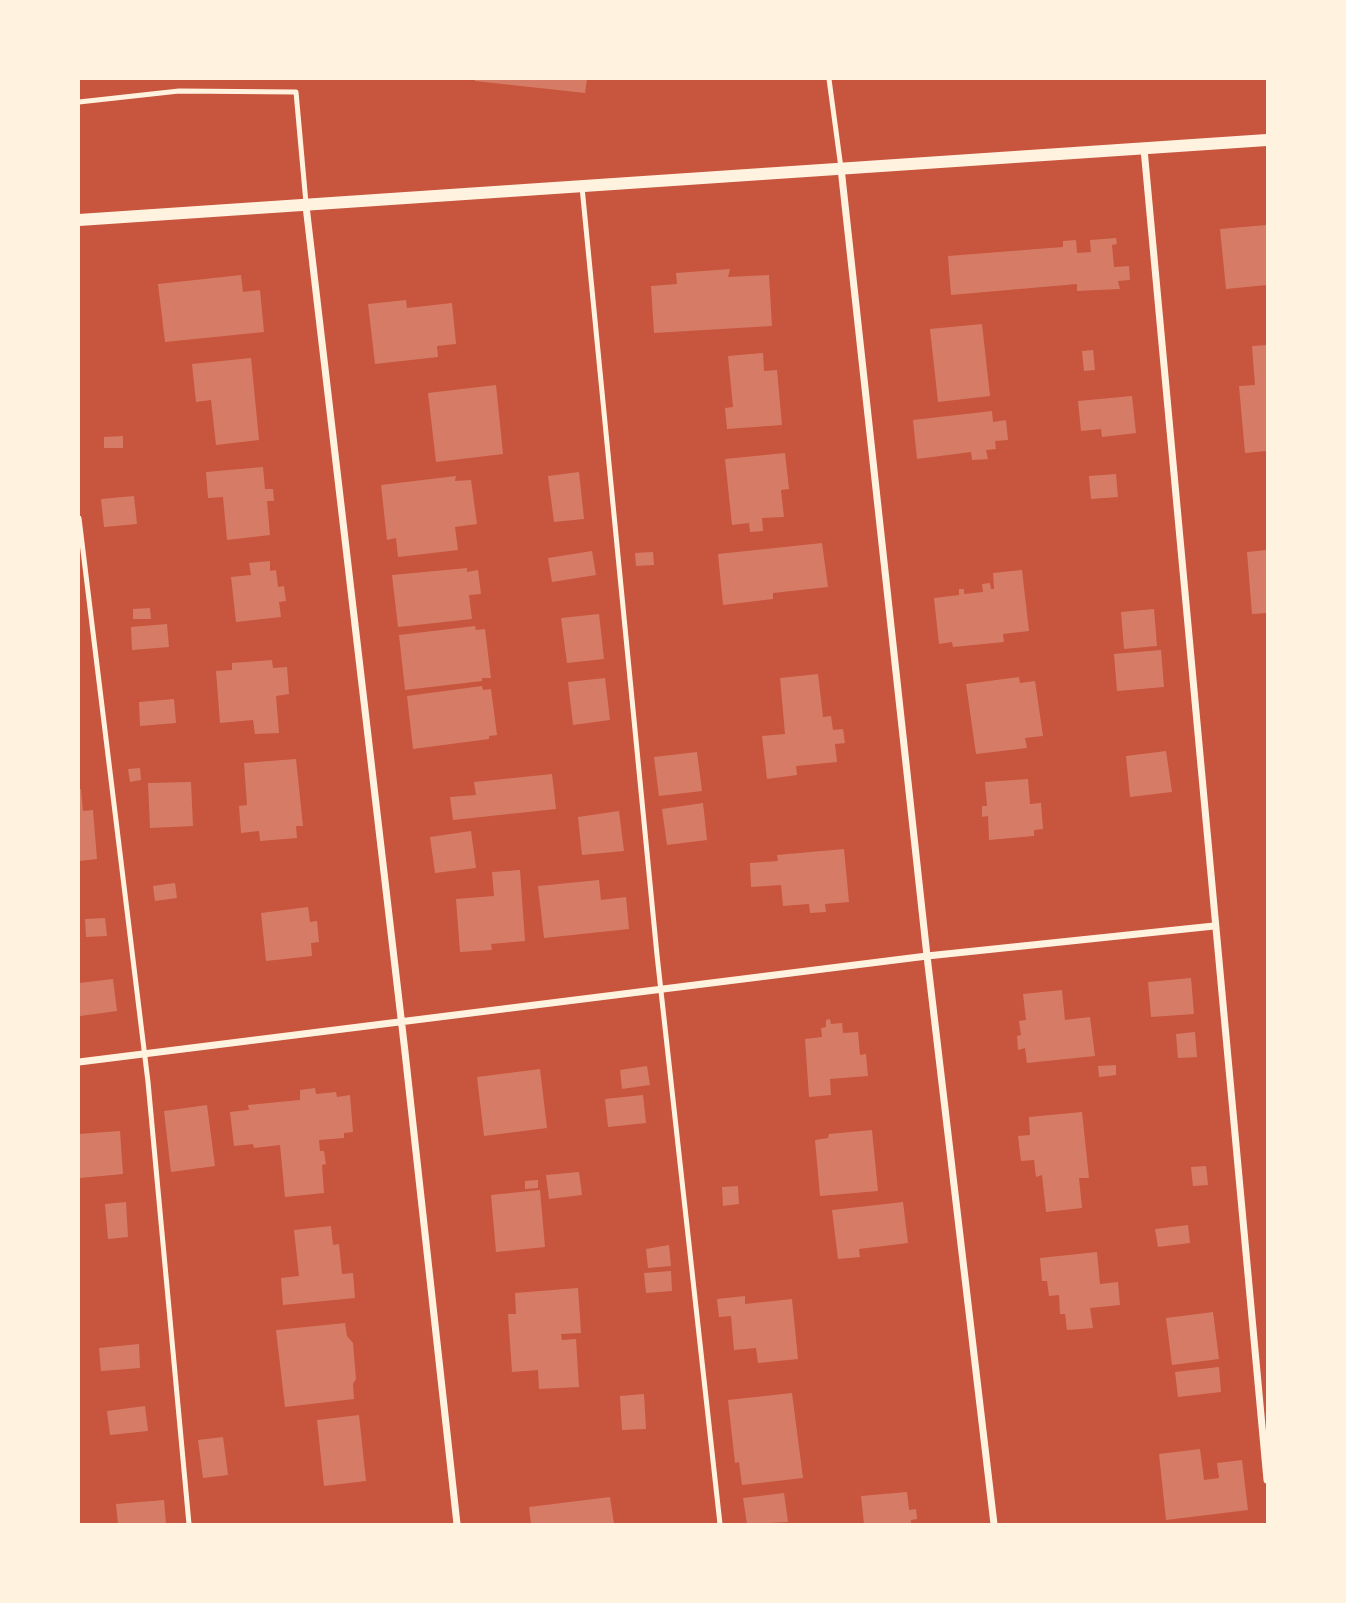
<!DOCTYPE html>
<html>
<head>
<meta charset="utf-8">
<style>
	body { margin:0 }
	#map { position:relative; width:1346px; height:1603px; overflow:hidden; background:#c8553d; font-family:Raleway,sans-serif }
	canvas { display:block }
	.frame { position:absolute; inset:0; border:80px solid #fff3e0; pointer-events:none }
</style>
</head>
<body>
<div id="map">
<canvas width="1346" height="1603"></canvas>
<div class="frame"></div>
</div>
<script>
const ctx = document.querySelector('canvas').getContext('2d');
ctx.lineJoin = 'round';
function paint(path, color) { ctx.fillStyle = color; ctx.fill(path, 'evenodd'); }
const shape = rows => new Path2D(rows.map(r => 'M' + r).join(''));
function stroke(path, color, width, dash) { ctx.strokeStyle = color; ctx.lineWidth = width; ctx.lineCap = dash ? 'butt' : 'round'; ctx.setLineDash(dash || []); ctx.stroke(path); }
paint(shape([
	[475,79,587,79,585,93,475,81],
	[1267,225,1267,285,1226,289,1220,229],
	[1116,238,1117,244,1112,245,1114,267,1129,266,1130,280,1118,281,1120,289,1077,291,1077,284,951,295,948,256,1063,247,1063,241,1076,240,1077,253,1091,252,1090,240],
	[730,269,728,277,769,275,772,326,654,333,651,286,677,284,676,273],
	[241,275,243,292,260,290,264,332,165,342,158,284],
	[406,300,407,308,452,303,456,344,437,346,438,357,375,364,368,304],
	[982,324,990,396,938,402,930,329],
	[1267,345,1267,451,1245,453,1239,386,1255,385,1252,346],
	[1093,350,1095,370,1084,371,1082,351],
	[763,353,764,371,777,370,782,425,727,429,725,408,733,407,728,356],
	[251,358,259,440,216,445,211,400,196,402,192,364],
	[496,385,503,454,436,462,428,393],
	[1132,396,1136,433,1102,437,1101,429,1081,431,1078,401],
	[992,411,993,422,1006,420,1008,440,995,441,996,449,986,450,988,459,972,460,971,452,917,459,913,420],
	[123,436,123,448,104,448,104,437],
	[785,453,789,489,781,490,784,517,762,518,763,531,750,532,749,523,732,525,725,459],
	[263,467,265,489,273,489,274,501,267,501,270,535,227,540,223,497,208,498,206,472],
	[579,472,584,519,554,522,548,476],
	[1116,474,1118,497,1091,499,1089,476],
	[456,476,455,481,471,480,477,524,455,527,458,550,398,557,396,538,387,540,381,485],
	[134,496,137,524,104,527,101,499],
	[822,543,828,587,773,593,773,599,723,605,718,554],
	[1267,550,1267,613,1252,614,1247,552],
	[592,551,596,575,552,582,548,558],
	[653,552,654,565,636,566,635,553],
	[270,561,270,571,276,570,278,587,284,586,286,601,279,602,281,617,236,622,231,577,251,575,249,563],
	[467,568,467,572,478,570,481,594,469,595,472,619,398,627,392,575],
	[1022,570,1029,631,1003,634,1004,642,953,647,952,642,939,644,934,598,959,595,959,589,964,589,964,594,983,592,982,584,990,583,991,589,994,589,993,573],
	[150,608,151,619,133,619,133,609],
	[1154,609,1157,646,1124,649,1121,612],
	[599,614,604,659,567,663,561,618],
	[167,624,169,647,132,650,131,627],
	[475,626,476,630,485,629,491,678,482,678,482,681,405,690,399,635],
	[1161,650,1164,687,1117,691,1114,654],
	[272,660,273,668,287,667,289,694,276,696,279,733,255,734,253,720,220,723,216,671,232,670,232,663],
	[818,674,823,717,831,716,833,730,843,729,845,743,835,744,837,762,796,766,797,775,767,779,762,736,785,734,780,678],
	[1019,677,1020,683,1035,681,1043,736,1025,738,1027,748,976,754,966,684],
	[605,678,610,720,573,725,568,682],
	[482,686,483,690,491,689,497,735,489,736,489,739,413,749,407,696],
	[174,699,176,723,140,726,139,702],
	[1166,751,1172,792,1130,797,1126,756],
	[697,752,702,791,659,796,654,757],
	[296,759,303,826,296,826,297,838,260,841,259,831,241,833,239,806,247,805,244,763],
	[140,768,141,780,130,782,128,769],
	[552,774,556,809,453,820,450,797,476,795,474,782],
	[1028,779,1030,804,1041,803,1043,829,1034,830,1034,836,989,840,988,816,982,817,982,806,987,806,985,782],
	[191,782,193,826,150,828,148,783],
	[79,789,81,789,83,811,93,810,97,859,79,861],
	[703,803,707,840,667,845,662,809],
	[619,811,624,851,582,855,578,817],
	[471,831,476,868,435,873,430,837],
	[844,849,849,902,825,904,826,912,810,913,809,904,783,906,781,885,751,887,750,863,778,861,777,855],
	[520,870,525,941,491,944,492,950,460,952,456,899,494,896,492,872],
	[599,880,601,900,626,897,629,929,544,938,538,886],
	[175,883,177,898,155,901,153,886],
	[308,907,310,922,317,921,319,942,311,943,312,956,266,961,261,913],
	[105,918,107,936,86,937,85,919],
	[1191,978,1194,1014,1151,1017,1148,982],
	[113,979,117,1011,80,1016,79,983],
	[1062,990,1065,1020,1090,1017,1095,1056,1027,1063,1025,1048,1018,1050,1017,1036,1021,1035,1019,1021,1026,1020,1023,994],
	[830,1019,831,1024,842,1023,843,1033,858,1032,860,1055,866,1054,868,1076,830,1079,831,1095,809,1097,805,1039,822,1037,821,1028,826,1027,826,1020],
	[1195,1032,1197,1057,1178,1058,1176,1034],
	[1116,1065,1116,1075,1099,1077,1098,1066],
	[647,1066,650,1085,622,1089,620,1070],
	[540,1069,547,1128,484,1136,477,1077],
	[315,1088,316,1094,336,1092,337,1097,350,1095,353,1132,344,1133,344,1138,319,1140,320,1151,324,1151,326,1164,322,1165,324,1193,285,1197,280,1145,254,1148,253,1144,234,1146,230,1112,249,1110,248,1105,300,1100,300,1090],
	[643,1095,646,1123,608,1127,605,1099],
	[207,1105,215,1166,171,1172,164,1111],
	[1082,1112,1089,1178,1079,1178,1082,1208,1046,1212,1042,1175,1036,1177,1034,1160,1021,1161,1018,1136,1030,1135,1029,1117],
	[872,1130,878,1191,820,1196,815,1140,828,1138,829,1134],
	[120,1131,123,1174,80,1178,79,1134],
	[1206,1166,1208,1185,1193,1186,1191,1167],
	[579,1172,582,1195,549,1199,546,1175],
	[538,1180,538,1188,525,1189,525,1181],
	[738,1186,739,1204,723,1206,722,1187],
	[540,1190,545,1247,496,1252,491,1195],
	[126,1202,128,1237,108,1239,105,1204],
	[903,1202,908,1243,859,1249,860,1257,838,1259,832,1210],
	[1188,1225,1190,1243,1158,1247,1155,1229],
	[331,1226,333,1245,339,1244,342,1274,353,1273,355,1298,283,1305,281,1278,299,1276,294,1230],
	[669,1245,671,1266,648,1268,646,1249],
	[1097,1252,1100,1284,1118,1282,1120,1305,1090,1308,1093,1328,1067,1330,1065,1314,1060,1314,1059,1295,1049,1296,1047,1281,1042,1281,1040,1258],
	[671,1271,672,1291,646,1293,644,1273],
	[578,1288,581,1333,561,1334,562,1340,576,1339,579,1387,539,1389,538,1370,512,1372,508,1314,516,1314,515,1293],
	[745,1296,745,1304,792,1299,798,1359,758,1363,756,1348,734,1350,731,1316,719,1317,717,1299],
	[1213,1312,1219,1359,1172,1365,1166,1318],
	[345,1323,347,1336,353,1343,356,1379,353,1384,354,1399,285,1407,276,1330],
	[139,1344,140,1368,101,1371,99,1348],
	[1219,1367,1221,1392,1178,1397,1175,1372],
	[792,1393,803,1478,742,1485,739,1462,735,1463,728,1400],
	[644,1394,646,1429,622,1430,620,1396],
	[145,1406,148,1431,110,1435,107,1411],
	[359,1415,366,1481,324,1486,317,1420],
	[223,1437,228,1475,203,1478,198,1440],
	[1200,1449,1204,1480,1219,1478,1217,1463,1242,1460,1248,1510,1166,1520,1159,1454],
	[907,1492,909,1510,916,1509,917,1519,911,1520,911,1524,864,1524,861,1496],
	[784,1493,788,1522,747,1524,743,1498],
	[610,1497,614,1524,531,1524,529,1507],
	[164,1500,166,1524,118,1524,116,1504]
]), '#d67c66');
stroke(shape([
	[829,79,841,168],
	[79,102,179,91,296,92,306,203],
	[582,187,657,955,720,1524],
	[79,518,148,1082,189,1524]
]), '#fff3e0', 5);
stroke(shape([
	[1144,149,1267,1480],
	[841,168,927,956,994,1524],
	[306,206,405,1052,457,1524],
	[79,1062,927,956,1214,926]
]), '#fff3e0', 7);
stroke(shape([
	[79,220,1267,140]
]), '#fff3e0', 12);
</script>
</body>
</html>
